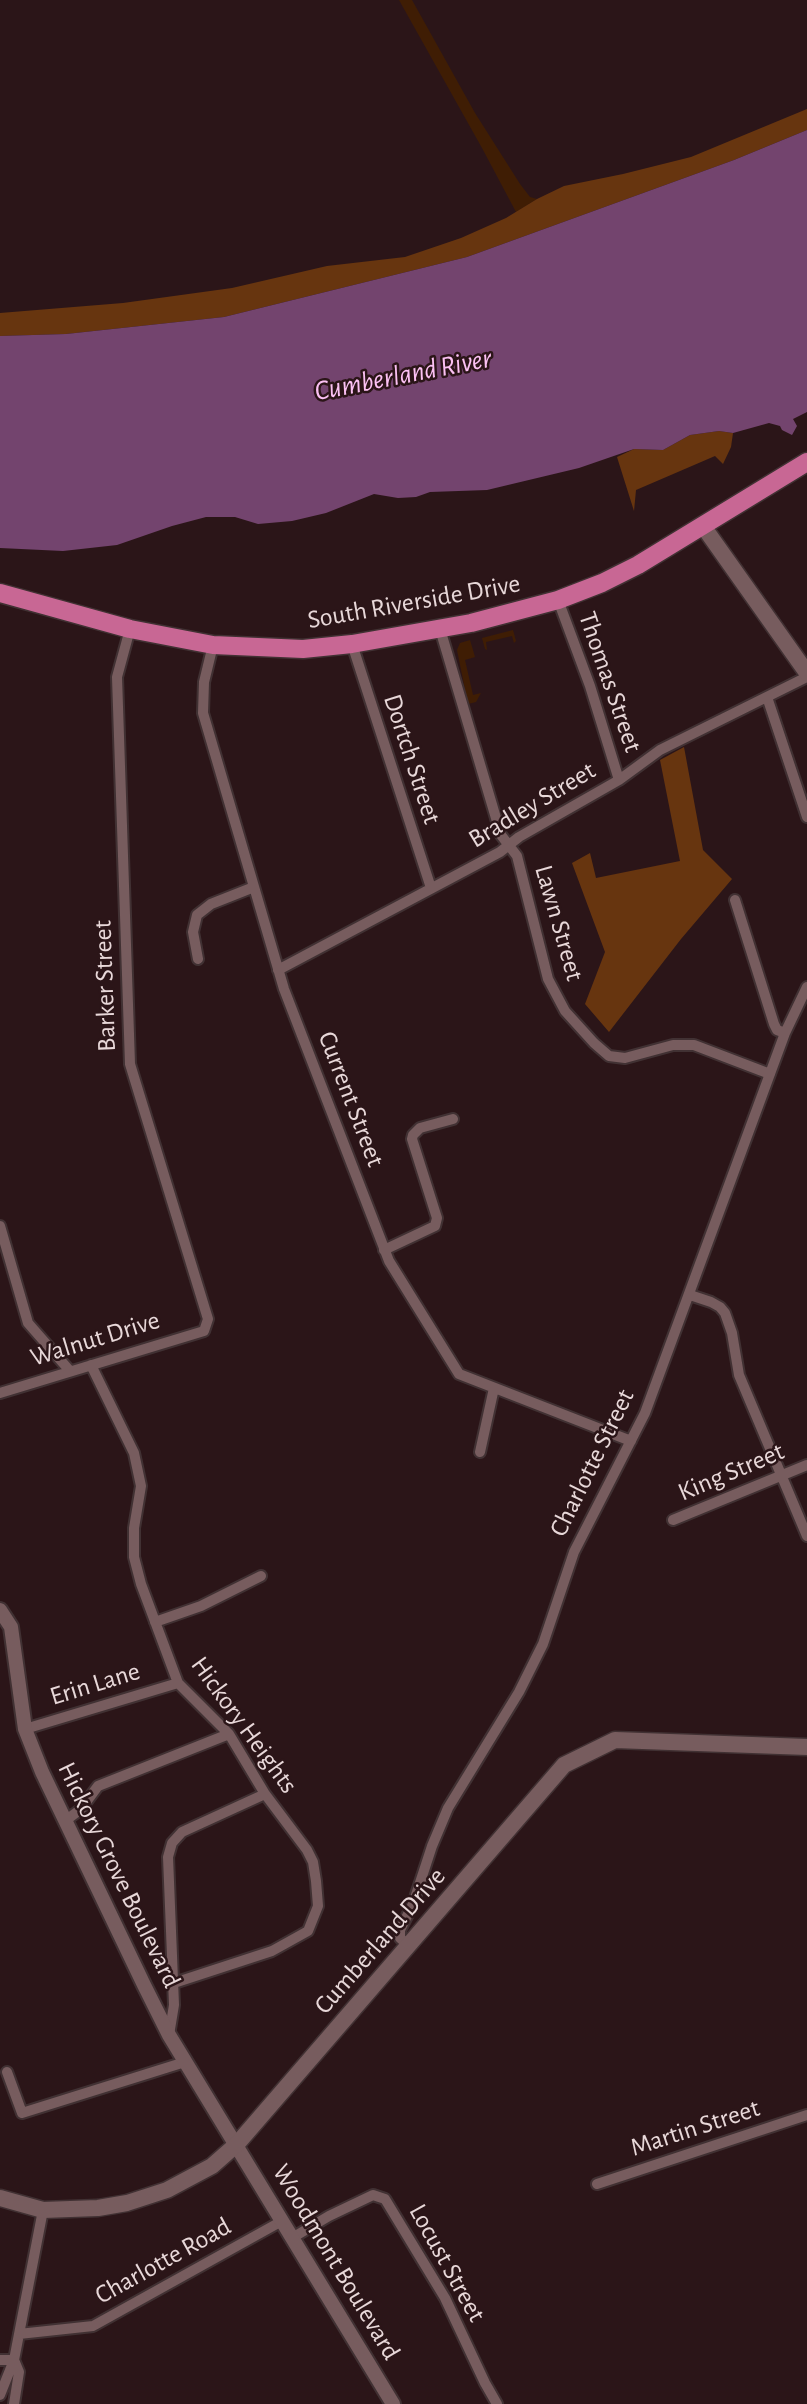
<!DOCTYPE html>
<html>
<head>
<meta charset="utf-8">
<style>
	body { margin:0 }
	canvas { display:block; background:#2b1518 }
</style>
</head>
<body>
<canvas width="807" height="2404"></canvas>
<script>
const ctx = document.querySelector('canvas').getContext('2d');
ctx.lineJoin = 'round';
function paint(path, color) { ctx.fillStyle = color; ctx.fill(path, 'evenodd'); }
const shape = rows => new Path2D(rows.map(r => 'M' + r).join(''));
function stroke(path, color, width, dash) { ctx.strokeStyle = color; ctx.lineWidth = width; ctx.lineCap = dash ? 'butt' : 'round'; ctx.setLineDash(dash || []); ctx.stroke(path); }
function write(font, color, halo, rows, align = 'center') {
  ctx.font = font + ' "Alegreya Sans",sans-serif'; ctx.lineWidth = 5; ctx.setLineDash([]); ctx.textBaseline = 'middle'; ctx.strokeStyle = halo; ctx.fillStyle = color; for (const [text, x, y, turn = 0] of rows) {
    ctx.save(); ctx.translate(x, y); ctx.rotate((+turn || 0) * Math.PI / 180); ctx.textAlign = isNaN(turn) ? turn : align; if (halo) ctx.strokeText(text, 0, 0); ctx.fillText(text, 0, 0); ctx.restore();
  }
}
paint(shape([
	[399,0,412,0,475,113,520,184,530,197,537,199,516,212,482,148],
	[513,630,516,641,514,643,512,636,486,642,487,650,485,649,482,638],
	[470,640,475,657,465,660,473,695,481,693,476,702,468,704,457,650,460,643]
]), '#3f1d04');
paint(shape([
	[807,109,807,130,734,160,467,257,224,317,66,334,0,336,0,313,123,303,232,288,327,266,405,257,461,238,506,218,537,199,564,186,623,174,691,157],
	[719,431,733,433,731,447,723,464,715,456,636,490,634,511,617,457,634,449,663,450,690,435],
	[684,747,703,850,732,879,681,939,609,1032,585,1004,605,952,572,863,590,853,596,878,680,861,660,760]
]), '#67350f');
paint(shape([
	[807,130,807,412,793,419,797,426,792,435,782,430,780,426,769,423,733,433,719,431,690,435,663,450,634,449,579,468,487,490,430,492,416,497,398,498,374,494,326,513,292,521,258,524,235,517,206,517,172,526,117,545,63,551,0,548,0,336,66,334,224,317,467,257,734,160]
]), '#73446e');
const minor = shape([
	[558,600,590,686,619,780],
	[440,629,501,835,517,856,548,979,565,1011,594,1043,609,1056,625,1058,673,1045,694,1045,770,1074],
	[352,644,431,888],
	[213,645,204,682,203,713,284,989,389,1261,459,1374,631,1441],
	[767,697,807,817],
	[735,900,774,1024,777,1030,785,1033],
	[198,959,193,932,197,915,211,904,254,887],
	[278,970,500,852,519,837,619,780,660,750,807,677],
	[0,1226,28,1323,70,1371],
	[384,1250,435,1226,437,1218,412,1139,413,1135,420,1128,453,1119],
	[690,1295,711,1302,720,1307,725,1313,732,1333,739,1375,807,1536],
	[91,1365,134,1453,141,1486,134,1528,134,1557,141,1584,178,1683,229,1734,265,1794,307,1850,313,1862,316,1881,318,1906,308,1931,272,1951,174,1983],
	[0,1393,204,1331,208,1319,130,1064,117,677,130,629],
	[480,1452,494,1388],
	[673,1520,807,1465],
	[155,1622,201,1606,261,1576],
	[25,1729,178,1683],
	[65,1821,81,1809,98,1786,229,1734],
	[408,1945,400,1938,400,1930,413,1904,432,1846,448,1808,519,1692,543,1644,574,1552,645,1413,785,1033,807,987],
	[169,2035,174,2005,168,1857,172,1843,182,1832,265,1794],
	[7,2072,22,2113,185,2062],
	[597,2184,807,2115],
	[292,2238,329,2216,373,2195,385,2199,445,2298,485,2383,497,2404],
	[19,2334,93,2326,282,2221],
	[0,2360,14,2360],
	[14,2360,19,2372,14,2404],
	[0,2395,14,2360,43,2210]
]);
const tertiary = shape([
	[0,1610,11,1627,25,1729,42,1772,144,1985,169,2035,393,2404]
]);
const secondary = shape([
	[703,526,807,673],
	[0,2198,43,2210,98,2208,127,2203,167,2190,212,2166,237,2144,564,1765,615,1740,807,1747]
]);
const trunk = shape([
	[0,593,130,629,213,645,303,649,352,644,471,623,558,600,602,583,638,565,807,462]
]);
stroke(minor, '#413133', 14);
stroke(tertiary, '#413133', 18);
stroke(secondary, '#413133', 19);
stroke(trunk, '#413133', 21);
stroke(minor, '#775c5e', 10);
stroke(tertiary, '#775c5e', 14);
stroke(secondary, '#775c5e', 16);
stroke(trunk, '#c86794', 18);
write('26px', '#e8d8d9', '#2b1518', [
	["South Riverside Drive",414,602,-10],
	["Thomas Street",610,682,71],
	["Dortch Street",412,759,72],
	["Bradley Street",532,805,-31],
	["Lawn Street",559,923,74],
	["Barker Street",105,986,-92],
	["Current Street",351,1099,69],
	["Walnut Drive",95,1339,-17],
	["Charlotte Street",592,1463,-64],
	["King Street",731,1472,-23],
	["Erin Lane",95,1684,-17],
	["Hickory Heights",244,1725,54],
	["Hickory Grove Boulevard",119,1875,64],
	["Cumberland Drive",380,1941,-49],
	["Martin Street",695,2128,-18],
	["Charlotte Road",163,2261,-29],
	["Woodmont Boulevard",336,2262,59],
	["Locust Street",447,2263,61]
]);
write('italic 28px', '#fcc1f4', '#2b1518', [
	["Cumberland River",403,375,-11]
]);
</script>
</body>
</html>
